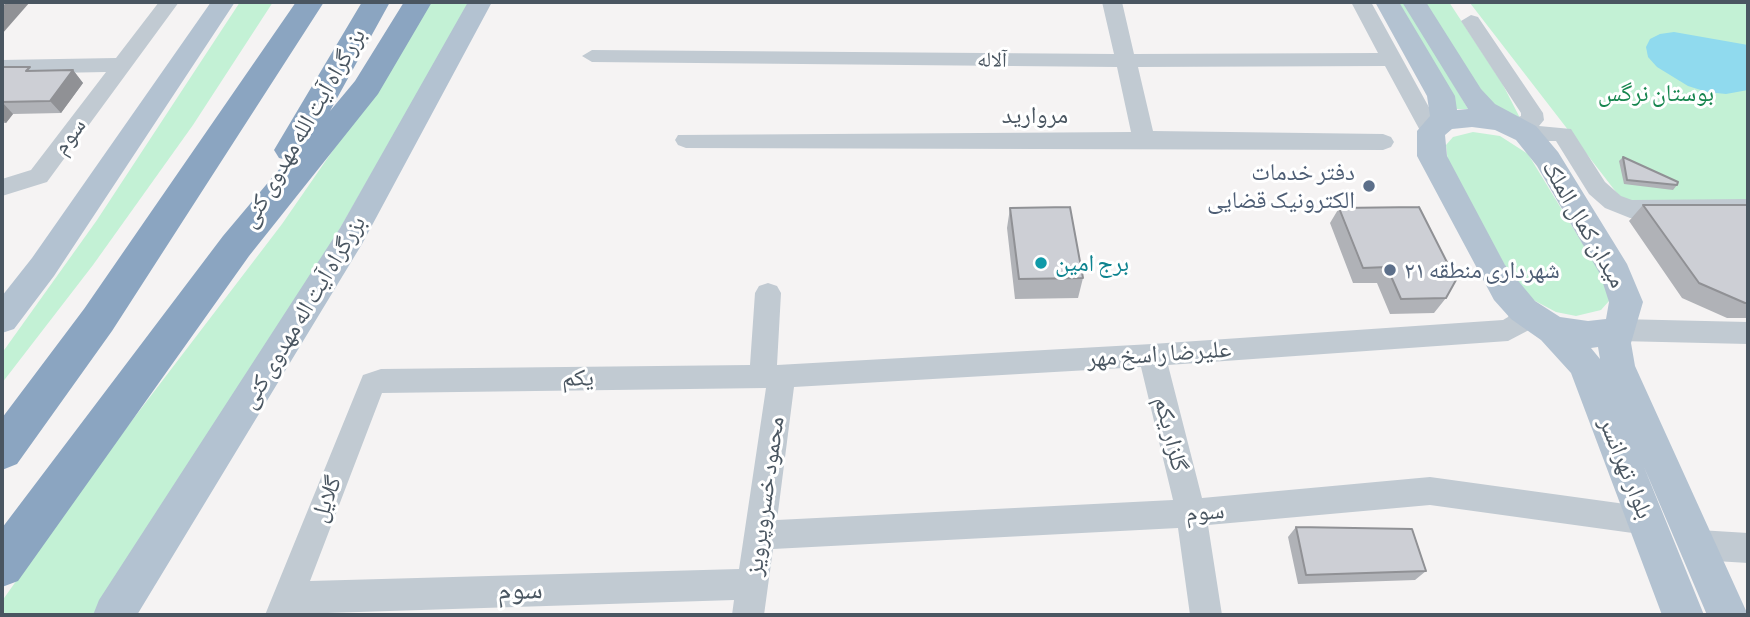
<!DOCTYPE html>
<html>
<head>
<meta charset="utf-8">
<style>
	body { margin:0 }
	#map { position:relative; width:1750px; height:617px; overflow:hidden; background:#f5f3f3; font-family:"Asap Condensed",sans-serif }
	canvas { display:block }
	.frame { position:absolute; inset:0; border:4px solid #4a5661; pointer-events:none }
</style>
</head>
<body>
<div id="map">
<canvas width="1750" height="617"></canvas>
<div class="frame"></div>
</div>
<script>
const ctx = document.querySelector('canvas').getContext('2d');
ctx.lineJoin = 'round';
function paint(path, color) { ctx.fillStyle = color; ctx.fill(path, 'evenodd'); }
const shape = rows => new Path2D(rows.map(r => 'M' + r).join(''));
function stroke(path, color, width, dash) { ctx.strokeStyle = color; ctx.lineWidth = width; ctx.lineCap = dash ? 'butt' : 'round'; ctx.setLineDash(dash || []); ctx.stroke(path); }
function write(font, color, halo, rows, align = 'center') {
  ctx.font = font + ' "Asap Condensed","Noto Naskh Arabic",sans-serif'; ctx.lineWidth = 6; ctx.setLineDash([]); ctx.textBaseline = 'middle'; ctx.strokeStyle = halo; ctx.fillStyle = color; for (const [text, x, y, turn = 0] of rows) {
    ctx.save(); ctx.translate(x, y); ctx.rotate((+turn || 0) * Math.PI / 180); ctx.textAlign = isNaN(turn) ? turn : align; if (halo) ctx.strokeText(text, 0, 0); ctx.fillText(text, 0, 0); ctx.restore();
  }
}
paint(shape([
	[240,2,273,2,193,125,93,265,2,383,2,353,97,220],
	[427,2,471,2,317,268,93,615,2,615,2,601,98,465,282,224,392,65],
	[1396,2,1405,2,1468,109,1456,109],
	[1421,2,1449,2,1502,83,1520,118,1503,115,1470,78],
	[1748,2,1748,202,1634,204,1623,201,1470,3],
	[1473,132,1500,136,1528,154,1606,282,1609,301,1601,310,1576,316,1556,312,1520,293,1448,163,1446,145,1453,137]
]), '#c3f1d5');
paint(shape([
	[1674,32,1748,45,1748,90,1726,94,1707,92,1688,86,1657,67,1648,57,1646,47,1650,39,1660,34]
]), '#90daee');
paint(shape([
	[159,2,179,2,47,182,2,196,2,179,31,170,106,72,2,74,2,60,116,58,159,2],
	[1102,2,1122,2,1134,54,1378,53,1351,2,1371,2,1442,131,1439,136,1423,136,1385,66,1138,67,1153,131,1383,134,1391,137,1394,142,1391,147,1383,150,686,148,678,145,675,140,678,135,1131,132,1117,67,592,62,582,56,592,50,1114,54,1102,2],
	[1471,15,1478,17,1543,113,1544,120,1539,126,1571,129,1605,182,1621,196,1632,200,1748,199,1748,217,1630,218,1605,208,1589,194,1556,141,1526,141,1508,131,1505,126,1508,121,1521,116,1521,113,1461,21,1471,15],
	[768,283,777,286,781,293,777,365,1152,344,1503,320,1508,317,1514,303,1523,300,1532,303,1536,310,1533,323,1529,330,1508,341,1168,365,1202,498,1430,477,1647,507,1658,511,1662,521,1658,531,1647,535,1430,505,1208,525,1222,615,1190,615,1178,528,773,549,764,615,732,615,734,600,265,615,363,375,381,369,750,365,755,293,759,286,768,283],
	[1141,367,1173,500,777,520,794,387,1141,367],
	[766,388,739,569,310,581,382,393,766,388],
	[1619,319,1748,322,1748,344,1619,341,1610,338,1606,330,1610,322,1619,319],
	[1699,530,1748,533,1748,563,1699,560,1688,555,1683,545,1688,535,1699,530]
]), '#c1cad2');
paint(shape([
	[211,2,235,2,54,276,14,329,2,333,2,296,32,258,211,2],
	[468,2,492,2,362,244,137,615,93,615,99,600,340,228,468,2],
	[1375,2,1399,2,1455,96,1457,110,1468,109,1402,2,1426,2,1481,89,1495,104,1536,126,1558,152,1627,264,1643,302,1631,343,1635,366,1748,615,1707,615,1644,467,1704,615,1662,615,1571,373,1541,340,1511,319,1494,300,1417,156,1417,131,1430,116,1427,96,1375,2],
	[1472,127,1495,130,1516,140,1537,166,1600,274,1609,302,1606,319,1588,321,1560,317,1535,301,1505,265,1447,156,1445,135,1452,129,1472,127],
	[1598,347,1600,359,1591,348,1598,347]
]), '#b3c2d1');
paint(shape([
	[296,2,324,2,112,331,17,464,2,470,2,418,84,309,296,2],
	[362,2,390,2,330,111,355,81,404,2,432,2,378,94,249,256,18,581,2,587,2,528,223,236,287,160,279,158,274,150,362,2]
]), '#8ba5c1');
paint(shape([
	[2,67,34,71,73,70,83,83,61,113,13,114,6,123,2,123],
	[1623,157,1677,185,1673,190,1624,184,1619,161],
	[1643,205,1748,205,1748,318,1727,318,1682,298,1629,221],
	[1010,208,1083,278,1078,298,1015,299,1007,228],
	[1339,208,1446,298,1434,313,1390,314,1377,283,1353,283,1330,223],
	[1296,527,1426,571,1415,580,1298,584,1288,537]
]), '#b0b2b7');
paint(shape([
	[8,2,30,2,2,34,2,9],
	[73,70,83,83,61,113,50,101],
	[2,102,13,114,6,123,2,119]
]), '#909195');
const building = shape([
	[2,2,8,2,2,9,2,2],
	[2,67,30,67,26,71,73,70,50,101,2,102,2,67],
	[1623,157,1678,182,1677,185,1627,180,1623,157],
	[1643,205,1748,205,1748,303,1745,303,1699,283,1643,205],
	[1070,207,1083,278,1019,279,1010,208,1070,207],
	[1419,207,1456,280,1446,298,1401,299,1387,267,1363,268,1339,208,1419,207],
	[1296,527,1412,529,1426,571,1306,575,1296,527]
]);
paint(building, '#cdcfd5');
stroke(building, '#909195', 2);
for (const [x, y, r, color] of [
	[1369,186,7,"#5c6f8a"],
	[1041,263,7,"#0f9aa8"],
	[1390,270,7,"#5c6f8a"]
]) { const dot = new Path2D(); dot.arc(x, y, r, 0, 2 * Math.PI); ctx.fillStyle = color; ctx.fill(dot); stroke(dot, '#fff', 2.5); }
write('21px', '#4a5661', '#fff', [
	["آلاله",992,60,1]
]);
write('24px', '#17864f', '#fff', [
	["بوستان نرگس",1656,93]
]);
write('24px', '#4a5661', '#fff', [
	["مروارید",1035,115],
	["بزرگراه آیت الله مهدوی کنی",303,128,-60],
	["سوم",69,136,-53],
	["میدان کمال الملک",1584,224,60],
	["بزرگراه آیت اله مهدوی کنی",303,312,-59],
	["علیرضا راسخ مهر",1159,354,-4],
	["یکم",578,378,-1],
	["گلزار یکم",1171,434,76],
	["بلوار تهرانسر",1626,468,68],
	["محمود خسروپرویز",765,496,-82],
	["گلایل",326,499,-69],
	["سوم",1205,512,-5]
]);
write('24px', '#4e5e75', '#fff', [
	["دفتر خدمات",1355,172],
	["الکترونیک قضایی",1355,200],
	["شهرداری منطقه ۲۱",1404,270,"left"]
], 'right');
write('24px', '#0d838f', '#fff', [
	["برج امین",1055,263]
], 'left');
write('28px', '#4a5661', '#fff', [
	["سوم",520,590,-2]
]);
</script>
</body>
</html>
